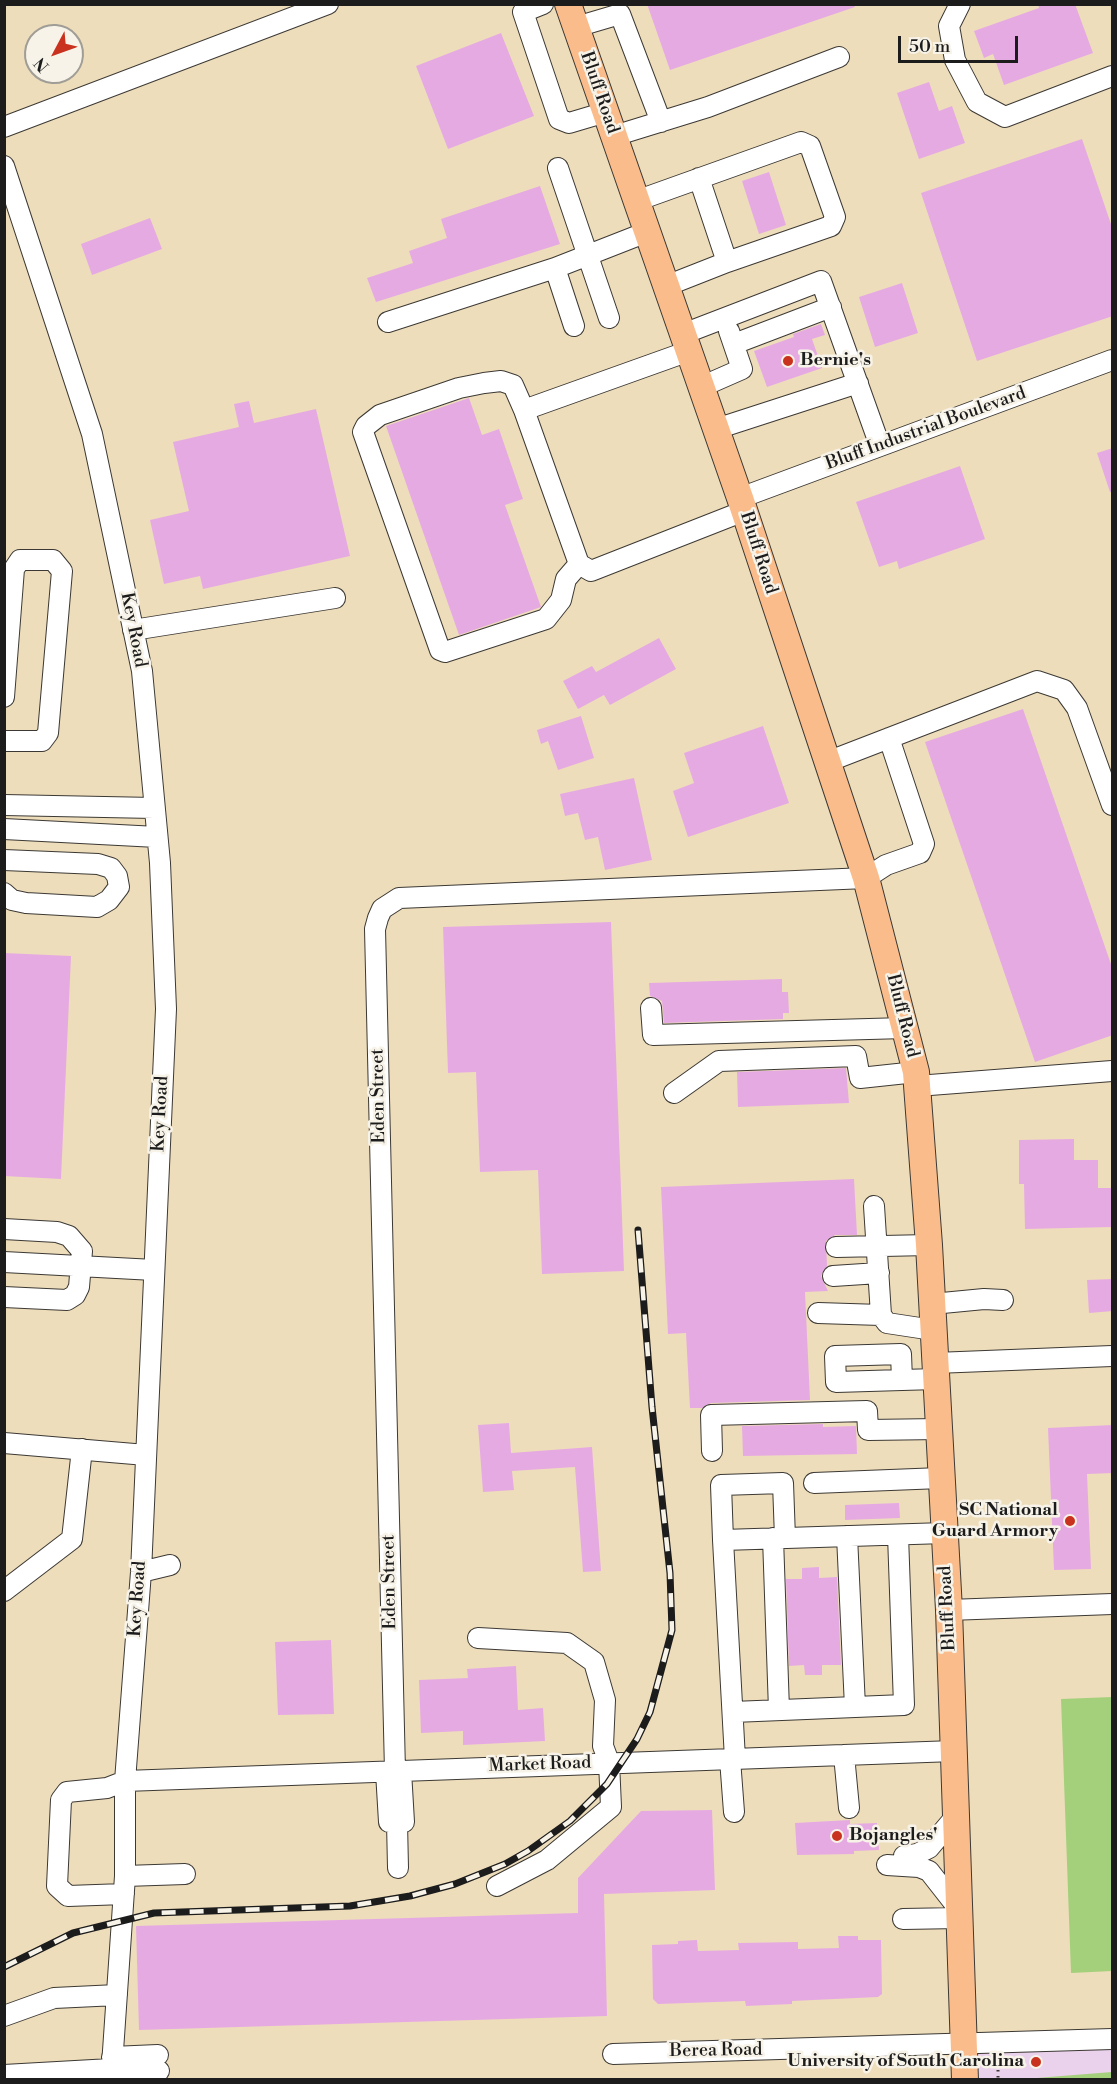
<!DOCTYPE html>
<html>
<head>
<meta charset="utf-8">
<style>
	body { margin:0 }
	#map { position:relative; width:1117px; height:2084px; overflow:hidden; background:#edb; font-family:"Libre Bodoni",serif }
	canvas { display:block }
	.frame { position:absolute; inset:0; border:6px solid #1c1c1c; pointer-events:none }
	.north { position:absolute; left:24px; top:24px; width:60px; height:60px; box-sizing:border-box; background:#f7f3e8; border:2px solid #9f9d96; border-radius:50%; rotate:229deg; font-size:16px; font-weight:700; line-height:24px; text-align:center; color:#1c1c1c }
	.north::after { content:''; display:block; margin:auto; width:21px; height:27px; background:#c8321e; clip-path:polygon(50% 0,100% 100%,50% 72%,0 100%) }
	.scale { position:absolute; left:898px; top:36px; width:120px; height:27px; box-sizing:border-box; border:3px solid #1c1c1c; border-top:0; padding-left:8px; font-size:18px; line-height:21px; white-space:nowrap; color:#1c1c1c; -webkit-text-stroke:4px #f7f3e8; paint-order:stroke }
</style>
</head>
<body>
<div id="map">
<canvas width="1117" height="2084"></canvas>
<div class="frame"></div>
<div class="north">N</div>
<div class="scale">50 m</div>
</div>
<script>
const ctx = document.querySelector('canvas').getContext('2d');
ctx.lineJoin = 'round';
function paint(path, color) { ctx.fillStyle = color; ctx.fill(path, 'evenodd'); }
const shape = rows => new Path2D(rows.map(r => 'M' + r).join(''));
function stroke(path, color, width, dash) { ctx.strokeStyle = color; ctx.lineWidth = width; ctx.lineCap = dash ? 'butt' : 'round'; ctx.setLineDash(dash || []); ctx.stroke(path); }
function write(font, color, halo, rows, align = 'center') {
  ctx.font = font + ' "Libre Bodoni",serif'; ctx.lineWidth = 5; ctx.setLineDash([]); ctx.textBaseline = 'middle'; ctx.strokeStyle = halo; ctx.fillStyle = color; for (const [text, x, y, turn = 0] of rows) {
    ctx.save(); ctx.translate(x, y); ctx.rotate((+turn || 0) * Math.PI / 180); ctx.textAlign = isNaN(turn) ? turn : align; if (halo) ctx.strokeText(text, 0, 0); ctx.fillText(text, 0, 0); ctx.restore();
  }
}
paint(shape([
	[1112,2039,1112,2079,960,2079,960,2044]
]), '#ead1ec');
paint(shape([
	[1112,1697,1112,1971,1071,1973,1061,1699],
	[1112,2072,1112,2079,1024,2079]
]), '#a4d07c');
paint(shape([
	[647,4,854,4,855,7,670,70],
	[1038,4,1075,4,1093,53,1004,85,993,54,984,58,974,31,1039,8],
	[501,33,534,116,448,149,416,66],
	[929,82,939,111,952,106,965,143,919,159,897,93],
	[1082,139,1113,230,1113,316,977,361,921,193],
	[769,172,786,225,759,234,742,181],
	[540,186,560,244,376,302,367,278,413,263,409,251,447,238,441,219],
	[150,218,162,249,92,275,81,244],
	[902,283,918,333,875,347,859,297],
	[821,324,825,335,812,339,822,368,767,387,754,351,794,337,793,334],
	[469,398,482,435,499,429,523,499,505,505,541,607,459,635,386,426],
	[249,401,254,423,316,409,350,556,203,589,200,576,164,584,150,520,189,511,173,442,239,427,234,404],
	[1113,448,1113,492,1110,492,1097,453],
	[960,466,985,539,899,569,897,561,879,567,856,502],
	[659,638,676,669,610,705,604,695,578,709,563,681,592,666,596,672],
	[1023,709,1113,970,1113,1035,1035,1062,925,742],
	[581,716,594,758,558,770,548,741,541,744,537,730],
	[763,726,789,803,688,837,673,791,694,783,684,753],
	[634,778,652,860,605,870,598,837,585,840,578,813,565,816,560,794],
	[611,922,624,1271,542,1274,538,1170,480,1172,476,1072,448,1073,443,927],
	[4,953,71,956,61,1179,4,1176],
	[782,979,782,992,788,992,789,1013,783,1013,783,1019,664,1023,662,1001,650,996,649,983],
	[846,1068,849,1103,738,1107,737,1072],
	[1074,1139,1074,1160,1098,1160,1098,1188,1113,1188,1113,1227,1025,1229,1024,1184,1019,1184,1019,1140],
	[854,1179,857,1235,835,1235,826,1241,827,1266,821,1276,828,1291,805,1292,810,1400,711,1403,702,1408,690,1408,686,1333,668,1334,661,1187],
	[1113,1279,1113,1311,1089,1313,1087,1280],
	[509,1423,511,1453,592,1447,601,1571,583,1572,575,1467,512,1471,514,1490,483,1492,478,1425],
	[823,1424,823,1427,856,1426,857,1454,743,1456,742,1426],
	[1113,1425,1113,1473,1087,1474,1091,1569,1054,1570,1048,1428],
	[899,1503,900,1518,845,1520,845,1505],
	[819,1567,819,1578,837,1577,841,1665,822,1665,822,1675,805,1675,804,1665,789,1666,786,1579,802,1579,802,1568],
	[331,1640,334,1714,278,1715,275,1642],
	[516,1666,518,1710,543,1708,545,1741,463,1745,463,1731,421,1733,419,1680,468,1678,467,1669],
	[712,1810,715,1890,604,1894,607,2016,139,2030,136,1926,578,1913,578,1878,641,1811],
	[850,1820,850,1824,877,1823,879,1850,854,1851,854,1854,797,1855,795,1823],
	[838,1936,858,1936,858,1940,881,1940,882,1994,878,1997,792,2001,792,2004,746,2006,745,2001,658,2004,653,1999,652,1945,678,1944,678,1941,697,1940,698,1951,739,1950,738,1943,798,1942,798,1949,839,1948]
]), '#e6aae3');
const minor = shape([
	[543,4,523,12,559,119,569,123,606,112],
	[960,4,949,26,955,60,977,102,1005,117,1112,76],
	[576,27,620,14,661,122],
	[4,127,328,4],
	[614,136,708,107,839,57],
	[4,166,92,434,142,671,160,863,166,1009,141,1572,125,1781,125,1876,111,2080],
	[558,168,609,318],
	[699,178,727,262],
	[636,201,801,142,810,146,835,217,831,226,727,262,666,286],
	[388,322,555,268],
	[574,326,555,268,647,232],
	[683,334,821,281,880,446],
	[734,344,831,307],
	[689,351,524,410,579,564,591,571,744,511],
	[701,387,742,369,729,331],
	[524,410,513,385,501,381,484,383,459,388,380,415,366,426,363,432,440,650,445,652,546,619,561,600,566,579,579,564],
	[716,429,858,383],
	[740,498,1112,360],
	[133,630,335,598],
	[4,697,14,569,20,560,53,560,62,571,48,733,42,741,4,741],
	[827,762,1037,681,1064,690,1077,708,1112,805],
	[4,805,154,808],
	[4,829,157,837],
	[4,860,98,864,111,868,117,876,119,887,109,900,97,907,26,903,12,900,4,893],
	[651,1008,653,1035,905,1028],
	[917,1086,1112,1071],
	[674,1093,719,1061,856,1056,860,1078,916,1072],
	[874,1206,881,1315],
	[4,1229,57,1232,69,1236,82,1251,79,1287,75,1295,67,1300,4,1297],
	[836,1247,929,1245],
	[4,1262,154,1270],
	[833,1276,879,1273],
	[932,1304,984,1299,1003,1300],
	[818,1313,881,1315,887,1323,933,1330],
	[935,1363,1112,1356],
	[902,1380,901,1354,835,1356,836,1382,902,1380,936,1379],
	[4,1443,146,1455],
	[712,1451,711,1415,867,1411,868,1430,939,1429],
	[814,1483,941,1478],
	[847,1536,855,1707],
	[773,1538,779,1710],
	[723,1540,721,1485,783,1483,785,1538],
	[141,1572,170,1565],
	[4,1591,72,1539,82,1449],
	[949,1610,1112,1604],
	[478,1638,567,1643,594,1662,605,1700,603,1746,609,1762,611,1807,547,1860,497,1886],
	[733,1712,904,1705,898,1535],
	[844,1755,849,1808],
	[730,1759,734,1812],
	[735,1759,723,1540,945,1533],
	[395,1771,375,929,378,918,382,909,399,898,866,878,886,865,920,853,924,844,889,738],
	[401,1771,404,1822],
	[386,1772,389,1822],
	[397,1822,398,1868],
	[904,1856,917,1854,929,1848,956,1816],
	[887,1865,919,1867,929,1871,958,1908],
	[125,1876,185,1874],
	[124,1894,68,1896,57,1886,61,1800,67,1792,107,1788,125,1781,954,1751],
	[903,1919,959,1918],
	[4,2016,54,1998,117,1995],
	[613,2054,1112,2039],
	[112,2057,158,2055],
	[111,2074,159,2071],
	[4,2075,111,2069]
]);
const major = shape([
	[568,4,740,498,866,878,916,1072,929,1245,949,1610,965,2080]
]);
stroke(minor, '#3c3934', 22);
stroke(major, '#3c3934', 28);
stroke(shape([
	[998,2070,998,2080]
]), '#3c3934', 3, [1.5, 4.5]);
stroke(minor, '#fff', 20);
stroke(major, '#f9bc8a', 26);
const rail = shape([
	[4,1967,73,1933,154,1913,350,1906,410,1896,455,1884,505,1864,528,1851,570,1821,607,1784,637,1739,650,1712,672,1630,670,1573,652,1407,638,1230]
]);
stroke(rail, '#1c1c1c', 7);
stroke(rail, '#f7f3e8', 4.5, [14]);
for (const [x, y, r, color] of [
	[788,361,6,"#c8321e"],
	[1070,1521,6,"#c8321e"],
	[837,1836,6,"#c8321e"],
	[1036,2062,6,"#c8321e"]
]) { const dot = new Path2D(); dot.arc(x, y, r, 0, 2 * Math.PI); ctx.fillStyle = color; ctx.fill(dot); stroke(dot, '#f7f3e8', 2); }
write('18px', '#1c1c1c', '#f7f3e8', [
	["Bluff Road",599,93,71],
	["Bluff Industrial Boulevard",926,429,-20],
	["Bluff Road",758,553,72],
	["Key Road",133,630,79],
	["Bluff Road",902,1016,76],
	["Eden Street",379,1096,-91],
	["Key Road",161,1114,-87],
	["Eden Street",390,1582,-91],
	["Key Road",138,1599,-86],
	["Bluff Road",948,1608,-93],
	["Market Road",540,1765,-2],
	["Berea Road",716,2051,-1]
]);
write('bold 18px', '#1c1c1c', '#f7f3e8', [
	["Bernie's",800,361],
	["SC National",1058,1511,"right"],
	["Guard Armory",1058,1532,"right"],
	["Bojangles'",849,1836],
	["University of South Carolina",1024,2062,"right"]
], 'left');
</script>
</body>
</html>
